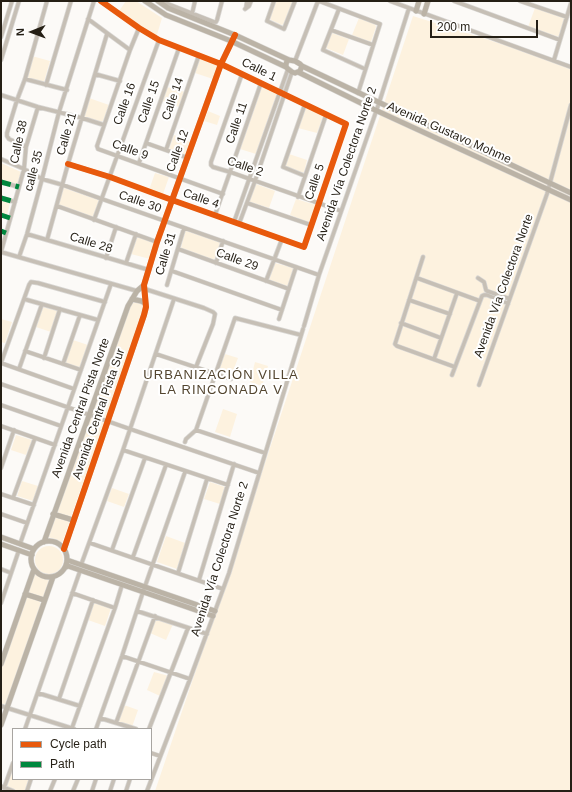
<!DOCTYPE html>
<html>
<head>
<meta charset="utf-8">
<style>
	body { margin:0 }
	#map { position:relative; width:572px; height:792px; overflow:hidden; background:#fcfaf7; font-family:Helvetica,sans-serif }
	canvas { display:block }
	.frame { position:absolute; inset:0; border:2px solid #251f15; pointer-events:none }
	.legend { position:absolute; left:12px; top:728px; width:140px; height:52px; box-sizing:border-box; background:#fff; border:1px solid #a8a5a1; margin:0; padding:5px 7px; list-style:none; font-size:12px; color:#251f15 }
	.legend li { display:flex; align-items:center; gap:8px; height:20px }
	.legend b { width:20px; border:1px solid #a8a5a1 }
	.north { position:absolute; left:12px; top:12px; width:40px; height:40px; -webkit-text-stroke:3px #fff; paint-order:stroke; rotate:269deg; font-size:11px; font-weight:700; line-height:16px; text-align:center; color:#251f15 }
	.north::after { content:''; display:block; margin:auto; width:14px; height:18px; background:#251f15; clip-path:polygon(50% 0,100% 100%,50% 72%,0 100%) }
	.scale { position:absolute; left:430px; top:20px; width:108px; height:18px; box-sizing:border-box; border:2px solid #251f15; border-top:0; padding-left:5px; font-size:12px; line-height:14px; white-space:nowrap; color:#251f15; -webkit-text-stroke:3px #fff; paint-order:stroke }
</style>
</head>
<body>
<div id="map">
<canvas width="572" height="792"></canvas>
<div class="frame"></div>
<ul class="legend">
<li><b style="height:5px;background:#e8590c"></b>Cycle path</li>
<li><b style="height:5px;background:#00873e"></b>Path</li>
</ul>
<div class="north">N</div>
<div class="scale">200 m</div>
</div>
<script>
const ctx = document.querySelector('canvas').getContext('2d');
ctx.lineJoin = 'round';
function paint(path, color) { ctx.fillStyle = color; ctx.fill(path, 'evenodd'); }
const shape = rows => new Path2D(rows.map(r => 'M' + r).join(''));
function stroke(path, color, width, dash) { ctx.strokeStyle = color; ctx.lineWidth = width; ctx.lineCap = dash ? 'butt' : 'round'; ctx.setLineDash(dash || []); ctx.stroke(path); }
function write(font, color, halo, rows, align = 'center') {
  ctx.font = font + ' Helvetica,sans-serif'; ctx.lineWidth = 4; ctx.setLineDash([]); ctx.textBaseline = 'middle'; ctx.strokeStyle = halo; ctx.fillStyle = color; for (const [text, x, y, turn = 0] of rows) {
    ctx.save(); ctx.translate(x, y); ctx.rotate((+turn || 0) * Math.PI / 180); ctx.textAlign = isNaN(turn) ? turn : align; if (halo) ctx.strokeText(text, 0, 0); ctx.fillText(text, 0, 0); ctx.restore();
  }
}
paint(shape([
	[126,1,136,1,162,18,156,38,119,11],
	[276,1,293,1,284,24,282,25,271,20,270,18],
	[535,8,565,17,559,37,528,27],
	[413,16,571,66,571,791,155,791,215,614],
	[359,18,375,24,376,27,371,42,369,42,352,35],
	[332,33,349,39,343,55,326,48],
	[32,56,50,61,44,82,42,83,27,78],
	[200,58,219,64,213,79,195,73],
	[167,87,185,92,179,107,162,101],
	[262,87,264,87,277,93,256,154,240,149],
	[89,98,109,105,103,121,101,122,84,117,84,116],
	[305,108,307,108,322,115,323,117,317,133,298,128],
	[208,111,220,116,217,125,204,121],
	[174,135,191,142,186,155,185,155,169,149],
	[289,154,307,160,304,172,302,173,285,167],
	[1,163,21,172,17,186,1,181],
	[155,173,169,177,163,194,149,190],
	[256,184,275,191,269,208,250,202,249,200,254,185],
	[63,188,64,188,99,200,100,201,94,217,92,218,59,206,58,204],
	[296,199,316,205,310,222,309,223,290,215],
	[1,200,10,203,7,215,1,214],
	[185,231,187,231,219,242,220,244,215,258,213,260,182,249,181,248],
	[138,237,155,243,150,259,131,254,137,238],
	[274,263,275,263,294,268,294,269,289,286,287,286,270,280,270,278],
	[135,301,143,304,144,310,107,417,105,418,94,415,92,413,128,307],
	[43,307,58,311,51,332,36,327],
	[1,319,12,322,5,343,1,342],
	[73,340,88,345,81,367,78,368,66,363,65,362],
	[225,354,238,358,231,376,218,372],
	[255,362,268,366,262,386,250,382],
	[223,409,237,414,230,437,215,432],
	[91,417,103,422,104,424,71,517,58,513,57,512],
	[16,435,32,440,26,455,11,450],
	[22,481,38,486,33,501,17,496],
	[210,482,225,487,220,504,204,499],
	[112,488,129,494,124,507,107,501],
	[56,516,70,521,62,543,55,539,48,537],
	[166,536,185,543,177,569,157,562],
	'35 560a14 14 0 1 1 28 0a14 14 0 1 1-28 0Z',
	[35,573,42,578,50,579,44,597,43,598,30,594,28,590],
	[27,597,39,601,41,604,7,704,3,705,1,705,1,669,24,600],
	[94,602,111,608,105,626,88,620],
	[155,618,173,624,166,640,150,633],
	[154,672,169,676,160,696,147,690],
	[124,705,138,710,132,727,118,722],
	[13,770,13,779,29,779,25,791,16,791,8,788,7,786]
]), '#fdf2df');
const street = shape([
	[163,1,168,4,214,22,216,22,217,20,222,1],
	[274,1,267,21,284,29,295,1],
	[319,1,380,24,358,93],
	[390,1,571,67],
	[454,1,560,40],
	[520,1,567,17],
	[246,8,247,1],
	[245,9,249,6,251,1],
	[339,9,323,50,365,69],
	[192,14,195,1],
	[88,19,130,50],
	[139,28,130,50,97,146,98,149,223,194],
	[331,30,373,45],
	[1,37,12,1],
	[1,60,19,1],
	[554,60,571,3],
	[295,61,318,1],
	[95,74,120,81],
	[242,74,211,162,211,165,213,167,230,172,341,211],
	[25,79,67,90],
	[46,85,71,1],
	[1,95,38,107,82,118,104,125],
	[146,143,188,158],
	[26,147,9,139,7,136,7,133,17,100,25,79,47,1],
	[166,150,199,55],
	[1,159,24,169,42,179,63,185,102,199,319,275],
	[139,163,179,48],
	[68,164,110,177,172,200,304,247,346,124,221,64,159,40,139,28,101,1],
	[305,176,283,167,305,104],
	[1,182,19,187],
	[298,197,326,115],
	[1,198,15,202],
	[247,203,311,225],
	[57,206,157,242],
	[1,215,10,218],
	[215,215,261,83],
	[94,220,159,40],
	[234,222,288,69],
	[239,224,255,181,292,72],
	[27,234,149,270],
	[47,240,68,164,107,34],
	[178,249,289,289],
	[1,252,24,169,26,147,38,107],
	[1,252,137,291],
	[19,257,27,234,42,179,59,112,94,1],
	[423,257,396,341,395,344,397,346,455,367],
	[106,258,116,227],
	[126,263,136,234],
	[216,263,223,241],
	[172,271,282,310],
	[417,278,480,301],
	[478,278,484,282,486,290,487,291,507,298,510,298],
	[266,281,282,239],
	[167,285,184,228],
	[145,289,204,308,213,312,215,314,213,324,196,367],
	[24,299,98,320],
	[409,300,450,314],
	[279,319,296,267],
	[401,323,441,338],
	[304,326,319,275,379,103,409,8],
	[25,351,81,370],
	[156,354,231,379],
	[44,358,60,309],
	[434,359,457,293],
	[1,363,29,285,31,282,38,283,105,302],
	[1,363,74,389],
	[63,364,80,315],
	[19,369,42,304],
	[452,375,482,296,484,295,487,295,507,303,508,304],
	[1,384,130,429,259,473],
	[479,385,547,194,571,105],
	[1,405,61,426],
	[1,426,55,445],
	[196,430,265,453],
	[185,442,186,439,196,430,235,318,301,335],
	[123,450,228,485],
	[1,468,14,430],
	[1,494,34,505],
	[13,498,35,438],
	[1,514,27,523],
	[90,543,223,589],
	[20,544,111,284],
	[112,550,145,458],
	[133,557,166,465],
	[81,565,123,450,174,299],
	[1,569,11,573],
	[178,573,207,479],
	[199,580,234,464],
	[72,593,115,608],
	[1,603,19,550],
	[137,611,207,634],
	[122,656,190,679],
	[38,693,80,706],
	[59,699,93,600],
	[1,706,74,729],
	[100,718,136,729],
	[116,723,155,616],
	[72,728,115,608,122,585],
	[25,729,80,571],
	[96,729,122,656,143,592,185,472],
	[149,729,188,628],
	[151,753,160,756],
	[1,786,13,791],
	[4,788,13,763],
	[27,791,31,779],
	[50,791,55,779],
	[73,791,78,779],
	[92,791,96,779],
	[110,791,114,779],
	[126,791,130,779],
	[147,791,190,679,229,573,303,329]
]);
const secondary = shape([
	[145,1,166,15,231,41,286,67],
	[158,1,168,8,235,35,289,60],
	[416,11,419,1],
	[424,14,428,1],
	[289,60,295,61,300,64,302,66,300,71,295,73,292,72,288,69,286,67,286,64,287,61,289,60],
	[302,66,571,193],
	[298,72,373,109,571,200],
	[132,299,141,301,145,303],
	[53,514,73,520],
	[1,537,34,549],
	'31 559a18 18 0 1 1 36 0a18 18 0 1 1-36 0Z',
	[44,542,128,306,137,291,144,285],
	[1,544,32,555],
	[64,549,144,315,146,307,144,285,157,242,221,64,235,35],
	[67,560,215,611],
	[66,567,68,566,213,616],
	[25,594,44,600],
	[1,664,34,569],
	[1,725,53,577]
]);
stroke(street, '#d9d7d4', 5);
stroke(secondary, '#d9d7d4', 6);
stroke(street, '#c6bfb5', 3.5);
stroke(secondary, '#bbb3a6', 5);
stroke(shape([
	[1,182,19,187],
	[1,198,15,202],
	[1,215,10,218],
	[1,231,6,233]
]), '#00873e', 5, [10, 5]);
stroke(shape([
	[68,164,110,177,172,200,304,247,346,124,221,64,159,40,139,28,101,1],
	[64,549,144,315,146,307,144,285,157,242,221,64,235,35]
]), '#e8590c', 6);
write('12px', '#251f15', '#fff', [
	["Calle 1",259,70,26],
	["Calle 14",173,99,-71],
	["Calle 15",149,102,-71],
	["Calle 16",125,104,-70],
	["Calle 11",237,123,-71],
	["Avenida Gustavo Mohme",449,133,24],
	["Calle 21",67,134,-74],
	["Calle 38",19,142,-78],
	["Calle 9",130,150,20],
	["Calle 12",178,151,-70],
	["Avenida Vía Colectora Norte 2",347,164,-71],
	["Calle 2",245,167,19],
	["calle 35",34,171,-75],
	["Calle 5",315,182,-71],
	["Calle 4",201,199,19],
	["Calle 30",140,202,19],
	["Calle 28",91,243,17],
	["Calle 31",166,254,-73],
	["Calle 29",237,260,20],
	["Avenida Vía Colectora Norte",504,286,-70],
	["Avenida Central Pista Norte",81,408,-70],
	["Avenida Central Pista Sur",99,414,-71],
	["Avenida Vía Colectora Norte 2",220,559,-72]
]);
ctx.letterSpacing = '1px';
write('13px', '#53452f', '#fff', [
	["URBANIZACIÓN VILLA",221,375],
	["LA RINCONADA V",221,390]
]);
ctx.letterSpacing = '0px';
</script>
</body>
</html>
